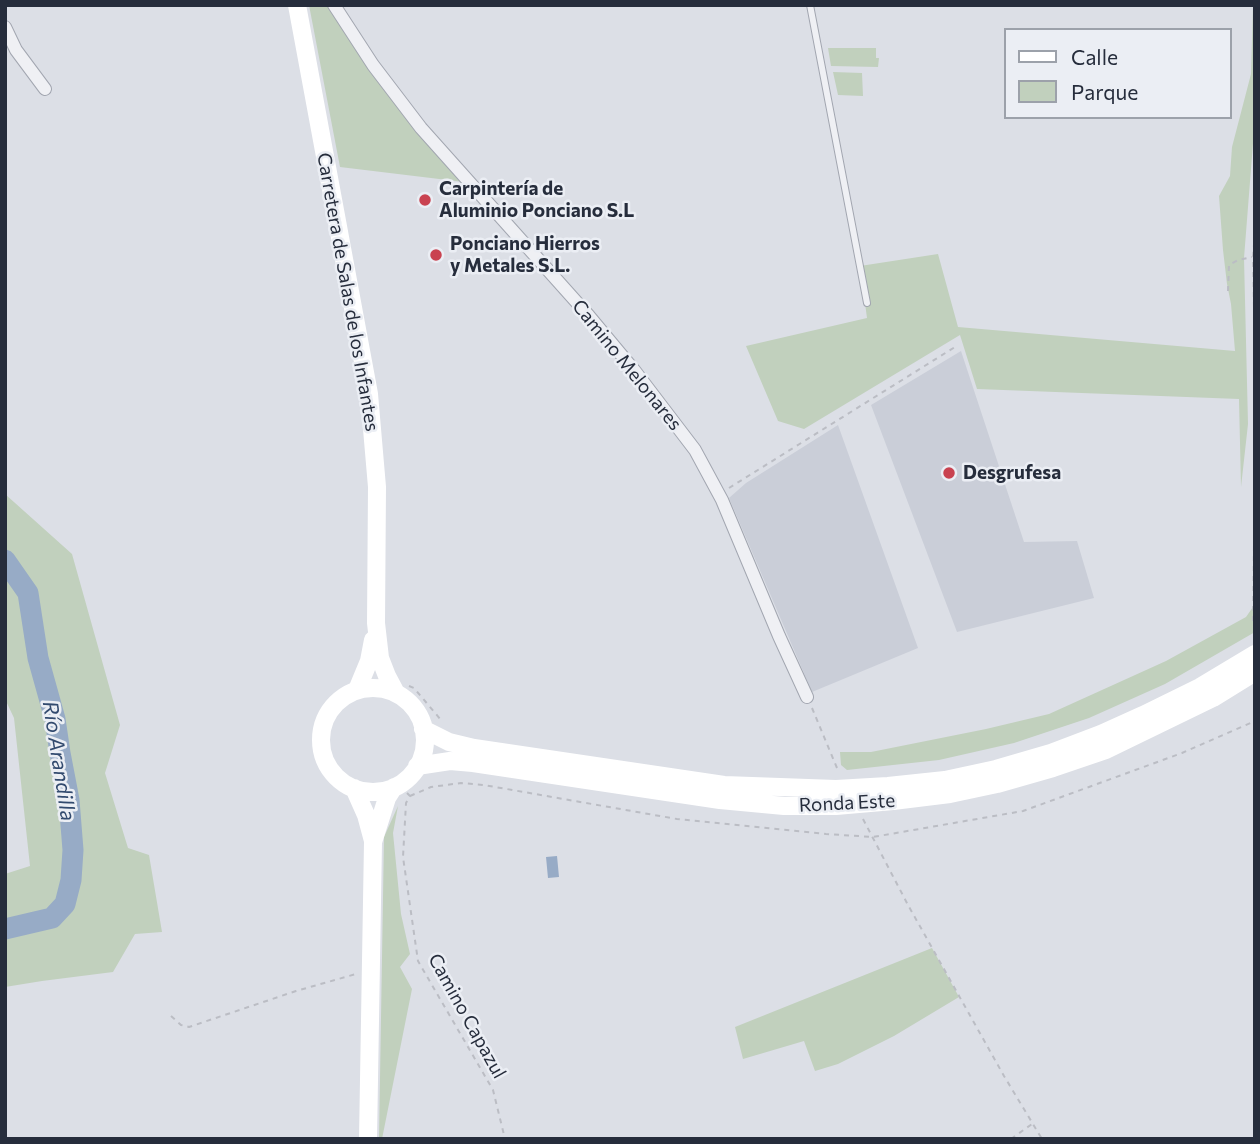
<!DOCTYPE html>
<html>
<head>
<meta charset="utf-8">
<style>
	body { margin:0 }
	#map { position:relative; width:1260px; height:1144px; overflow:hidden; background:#dcdfe6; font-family:Commissioner,sans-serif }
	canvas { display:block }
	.frame { position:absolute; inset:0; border:7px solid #262d3c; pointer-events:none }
	.legend { position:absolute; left:1004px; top:28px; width:228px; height:91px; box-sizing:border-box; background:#ebeef4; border:2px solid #9ca1aa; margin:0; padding:9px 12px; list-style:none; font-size:21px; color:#262d3c }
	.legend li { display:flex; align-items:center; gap:14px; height:35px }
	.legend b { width:35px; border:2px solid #9ca1aa }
</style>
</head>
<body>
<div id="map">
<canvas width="1260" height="1144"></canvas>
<div class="frame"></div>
<ul class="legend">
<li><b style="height:9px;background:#fff"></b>Calle</li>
<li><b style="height:19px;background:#c1d0bd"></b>Parque</li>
</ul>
</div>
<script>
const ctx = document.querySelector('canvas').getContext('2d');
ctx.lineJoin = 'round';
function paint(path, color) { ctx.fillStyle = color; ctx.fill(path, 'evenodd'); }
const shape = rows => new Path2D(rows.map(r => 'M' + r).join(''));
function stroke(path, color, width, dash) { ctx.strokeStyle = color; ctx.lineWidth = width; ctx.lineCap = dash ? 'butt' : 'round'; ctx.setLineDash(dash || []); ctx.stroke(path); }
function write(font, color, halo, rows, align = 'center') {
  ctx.font = font + ' Commissioner,sans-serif'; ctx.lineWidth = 5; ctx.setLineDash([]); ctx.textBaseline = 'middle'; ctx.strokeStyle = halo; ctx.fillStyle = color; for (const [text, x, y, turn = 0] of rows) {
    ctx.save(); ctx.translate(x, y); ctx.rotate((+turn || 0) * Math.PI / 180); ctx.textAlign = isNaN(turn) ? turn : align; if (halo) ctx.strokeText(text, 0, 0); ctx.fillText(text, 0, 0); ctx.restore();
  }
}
paint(shape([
	[961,351,1024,542,1077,541,1094,598,957,632,871,405],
	[838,425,918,648,812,692,729,498,746,483]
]), '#caced8');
paint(shape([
	[309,5,331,5,464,182,340,167],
	[1253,5,1255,5,1255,118,1244,258,1248,424,1241,487,1239,399,977,389,960,335,804,429,778,421,746,346,867,318,860,266,938,254,958,327,1235,351,1231,304,1227,284,1223,250,1219,196,1230,176,1232,147,1251,74],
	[828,48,876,48,876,58,879,58,878,67,831,66],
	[833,72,862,73,863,96,838,95],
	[5,494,72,554,120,725,105,773,128,848,149,855,162,932,135,934,113,972,42,981,5,987,5,874,30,866,14,718,5,699],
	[1255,604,1255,632,1165,684,1089,718,1014,743,939,760,847,770,841,765,840,752,871,752,986,729,1049,714,1166,661,1246,617],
	[398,806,393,833,401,914,410,954,400,967,412,989,382,1139,379,1139,384,837],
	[932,948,959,997,894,1036,838,1064,815,1071,804,1041,743,1059,735,1027]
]), '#c1d0bd');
paint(shape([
	[557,856,559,877,548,878,546,857]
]), '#97abc6');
stroke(shape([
	[5,560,28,593,38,658,55,719,60,753,69,800,73,850,71,880,65,904,52,918,5,929]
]), '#97abc6', 21);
const lane = shape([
	[810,5,867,303]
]);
const street = shape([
	[334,5,373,65,421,128,589,316,634,370,695,450,722,500,779,636,807,697],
	[5,27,16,50,45,89]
]);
stroke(lane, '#a2a6b0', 8);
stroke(street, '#a2a6b0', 14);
stroke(shape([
	[1255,232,1253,257,1255,360],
	[1228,291,1229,265,1238,260,1252,257],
	[729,488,955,347],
	[1253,621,1255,468],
	[409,686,414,688,441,720],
	[812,708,837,768],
	[407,793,410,796,406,803,403,857,418,961,493,1090,505,1139],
	[410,796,431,787,461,783,484,785,677,819,826,834,873,837,1023,811,1182,753,1255,721],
	[863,819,908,905,1004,1076,1042,1139],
	[171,1016,181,1025,189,1027,296,991,356,974],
	[1011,1139,1032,1124]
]), '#bbbdc4', 2, [5, 5]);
stroke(lane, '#eff0f4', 6);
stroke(street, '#eff0f4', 12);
stroke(shape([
	[297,5,369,394,377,487,376,623,380,658,387,676,396,693],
	'321 740a52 52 0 1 1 104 0a52 52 0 1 1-104 0Z',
	[357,690,369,661,373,640],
	[423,729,449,742,474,748,724,785,836,789,888,786,945,780,996,769,1051,753,1101,734,1143,715,1200,687,1255,654],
	[417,766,450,761,473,763,720,800,784,806,836,806,893,801,950,794,997,784,1053,768,1106,750,1213,698,1255,672],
	[354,788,366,815,373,841],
	[368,1139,373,842,387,798,394,787]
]), '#fff', 18);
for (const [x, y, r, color] of [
	[425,200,7,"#c94250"],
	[436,255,7,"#c94250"],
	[949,473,7,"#c94250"]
]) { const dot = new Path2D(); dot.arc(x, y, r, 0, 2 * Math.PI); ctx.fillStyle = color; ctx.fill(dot); stroke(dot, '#ebeef4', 2.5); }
write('bold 19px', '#262d3c', '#ebeef4', [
	["Carpintería de",439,189],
	["Aluminio Ponciano S.L",439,211],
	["Ponciano Hierros",450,244],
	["y Metales S.L.",450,266],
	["Desgrufesa",963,473]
], 'left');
write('19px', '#262d3c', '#ebeef4', [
	["Carretera de Salas de los Infantes",348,292,80],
	["Camino Melonares",627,365,51],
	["Ronda Este",847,803,-3],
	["Camino Capazul",467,1016,61]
]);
write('italic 21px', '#324a6e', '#ebeef4', [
	["Río Arandilla",59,761,81]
]);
</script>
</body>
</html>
